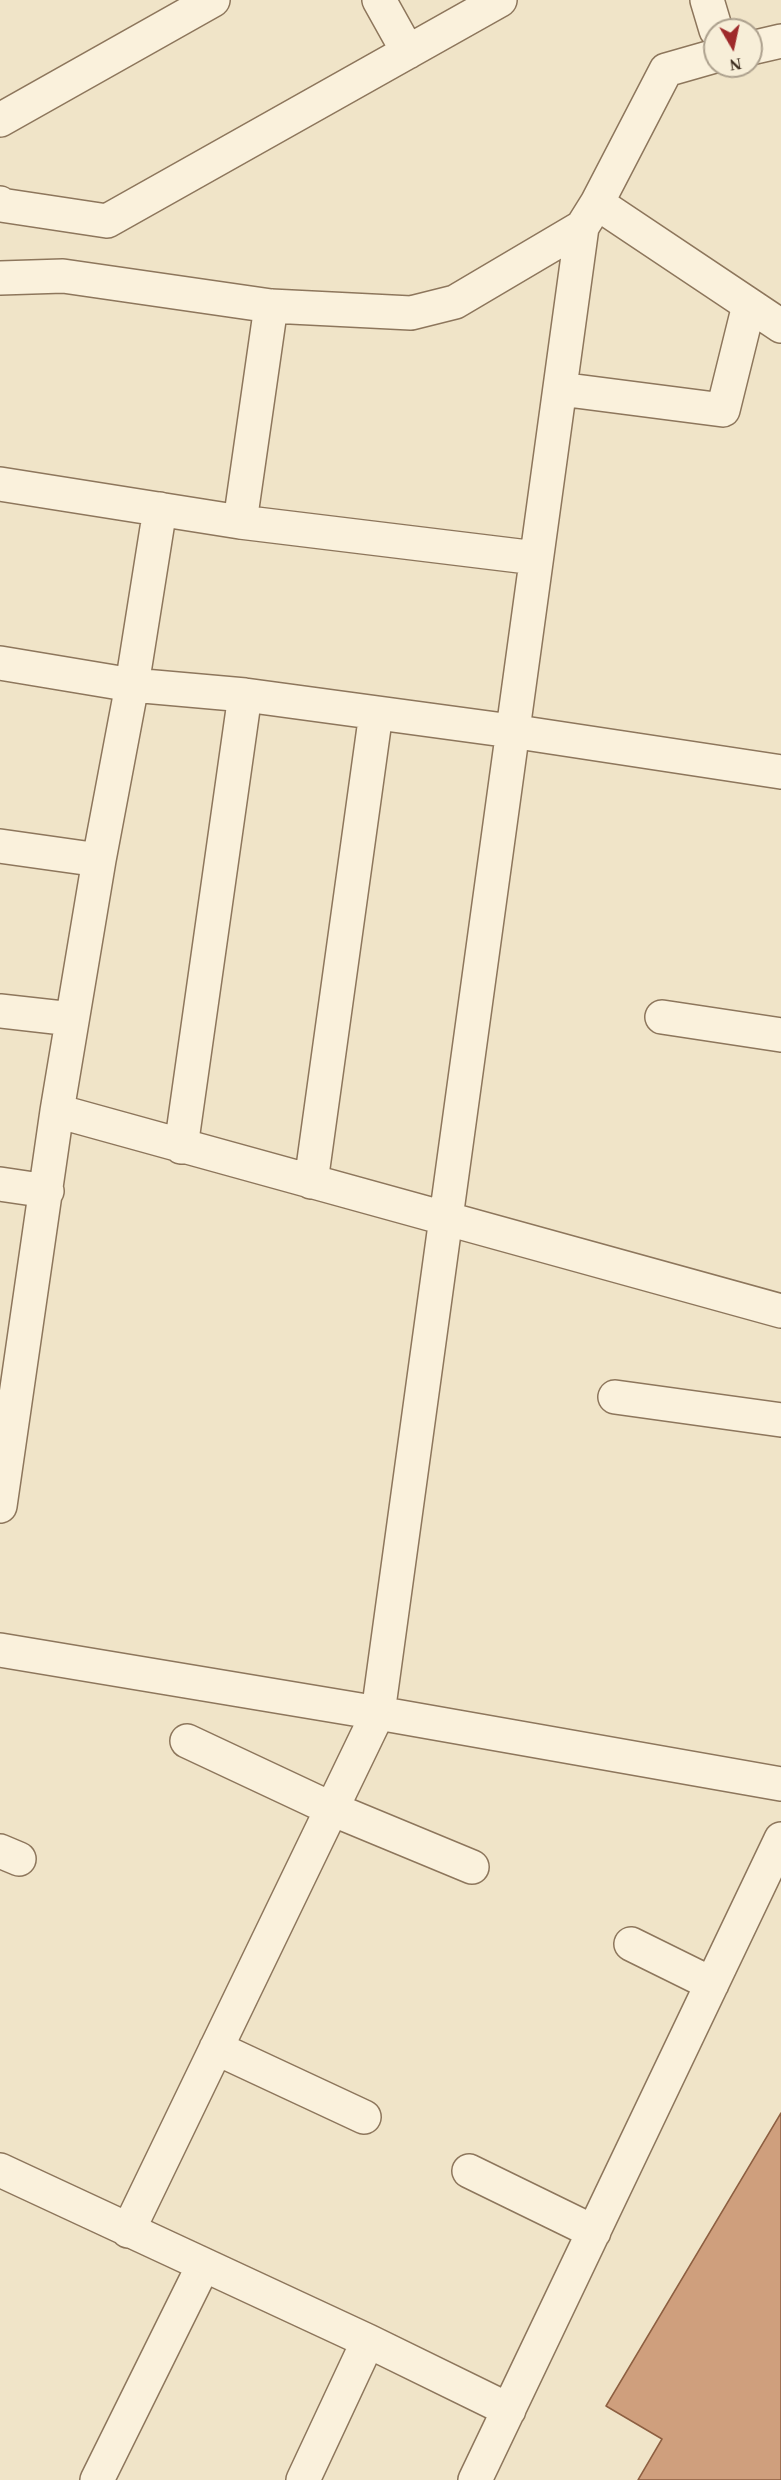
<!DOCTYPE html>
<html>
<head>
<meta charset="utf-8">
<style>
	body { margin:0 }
	#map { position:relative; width:781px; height:2480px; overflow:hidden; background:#f0e4c8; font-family:Georgia,serif }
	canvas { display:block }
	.north { position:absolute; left:703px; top:18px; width:60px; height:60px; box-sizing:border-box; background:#f7eed8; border:2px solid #ada18e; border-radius:50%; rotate:171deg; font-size:16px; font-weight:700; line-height:24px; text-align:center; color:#3d2e20 }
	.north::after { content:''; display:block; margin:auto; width:21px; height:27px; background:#9e2a2b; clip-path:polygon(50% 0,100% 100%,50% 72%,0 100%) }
</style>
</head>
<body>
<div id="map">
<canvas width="781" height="2480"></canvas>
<div class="north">N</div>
</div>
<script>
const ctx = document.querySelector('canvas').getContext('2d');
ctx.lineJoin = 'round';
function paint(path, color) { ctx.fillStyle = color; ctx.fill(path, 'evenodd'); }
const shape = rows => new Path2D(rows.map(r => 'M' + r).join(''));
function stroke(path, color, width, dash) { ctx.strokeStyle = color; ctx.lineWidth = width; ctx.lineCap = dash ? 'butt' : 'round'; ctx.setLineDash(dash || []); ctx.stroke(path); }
const building = shape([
	[781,2113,781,2480,638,2480,662,2439,606,2406,781,2113]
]);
paint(building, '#cf9f7d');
stroke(building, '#8d5f41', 1.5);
const minor = shape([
	[379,0,408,52],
	[707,0,716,30],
	[751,48,781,41],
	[0,120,213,0],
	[0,203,1,205,107,221,500,0],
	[597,203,781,326],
	[0,278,63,276,271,306,411,313,455,302,582,227],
	[560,389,723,410,749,305],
	[0,484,240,522,536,558],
	[240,522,271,306],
	[0,663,132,685,245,695,511,731,781,772],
	[0,846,99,860],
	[0,1011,72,1019],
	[662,1017,781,1035],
	[57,1111,781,1311],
	[181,1147,245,695],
	[311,1182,376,713],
	[0,1184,47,1191],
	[615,1397,781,1420],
	[0,1506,57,1111,99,860,132,685,160,509],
	[0,1650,378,1713,781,1784],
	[187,1741,332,1809,472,1867],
	[0,1851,19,1859],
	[631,1944,712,1984],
	[216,2048,364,2117],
	[0,2170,368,2341,509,2410],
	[469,2171,594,2232],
	[128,2231,378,1713,582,227,597,203,666,70,715,56],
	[97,2480,203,2266],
	[303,2480,368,2341],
	[475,2480,781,1839]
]);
stroke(minor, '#8d765c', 36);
stroke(minor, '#faf1dc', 33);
</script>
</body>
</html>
